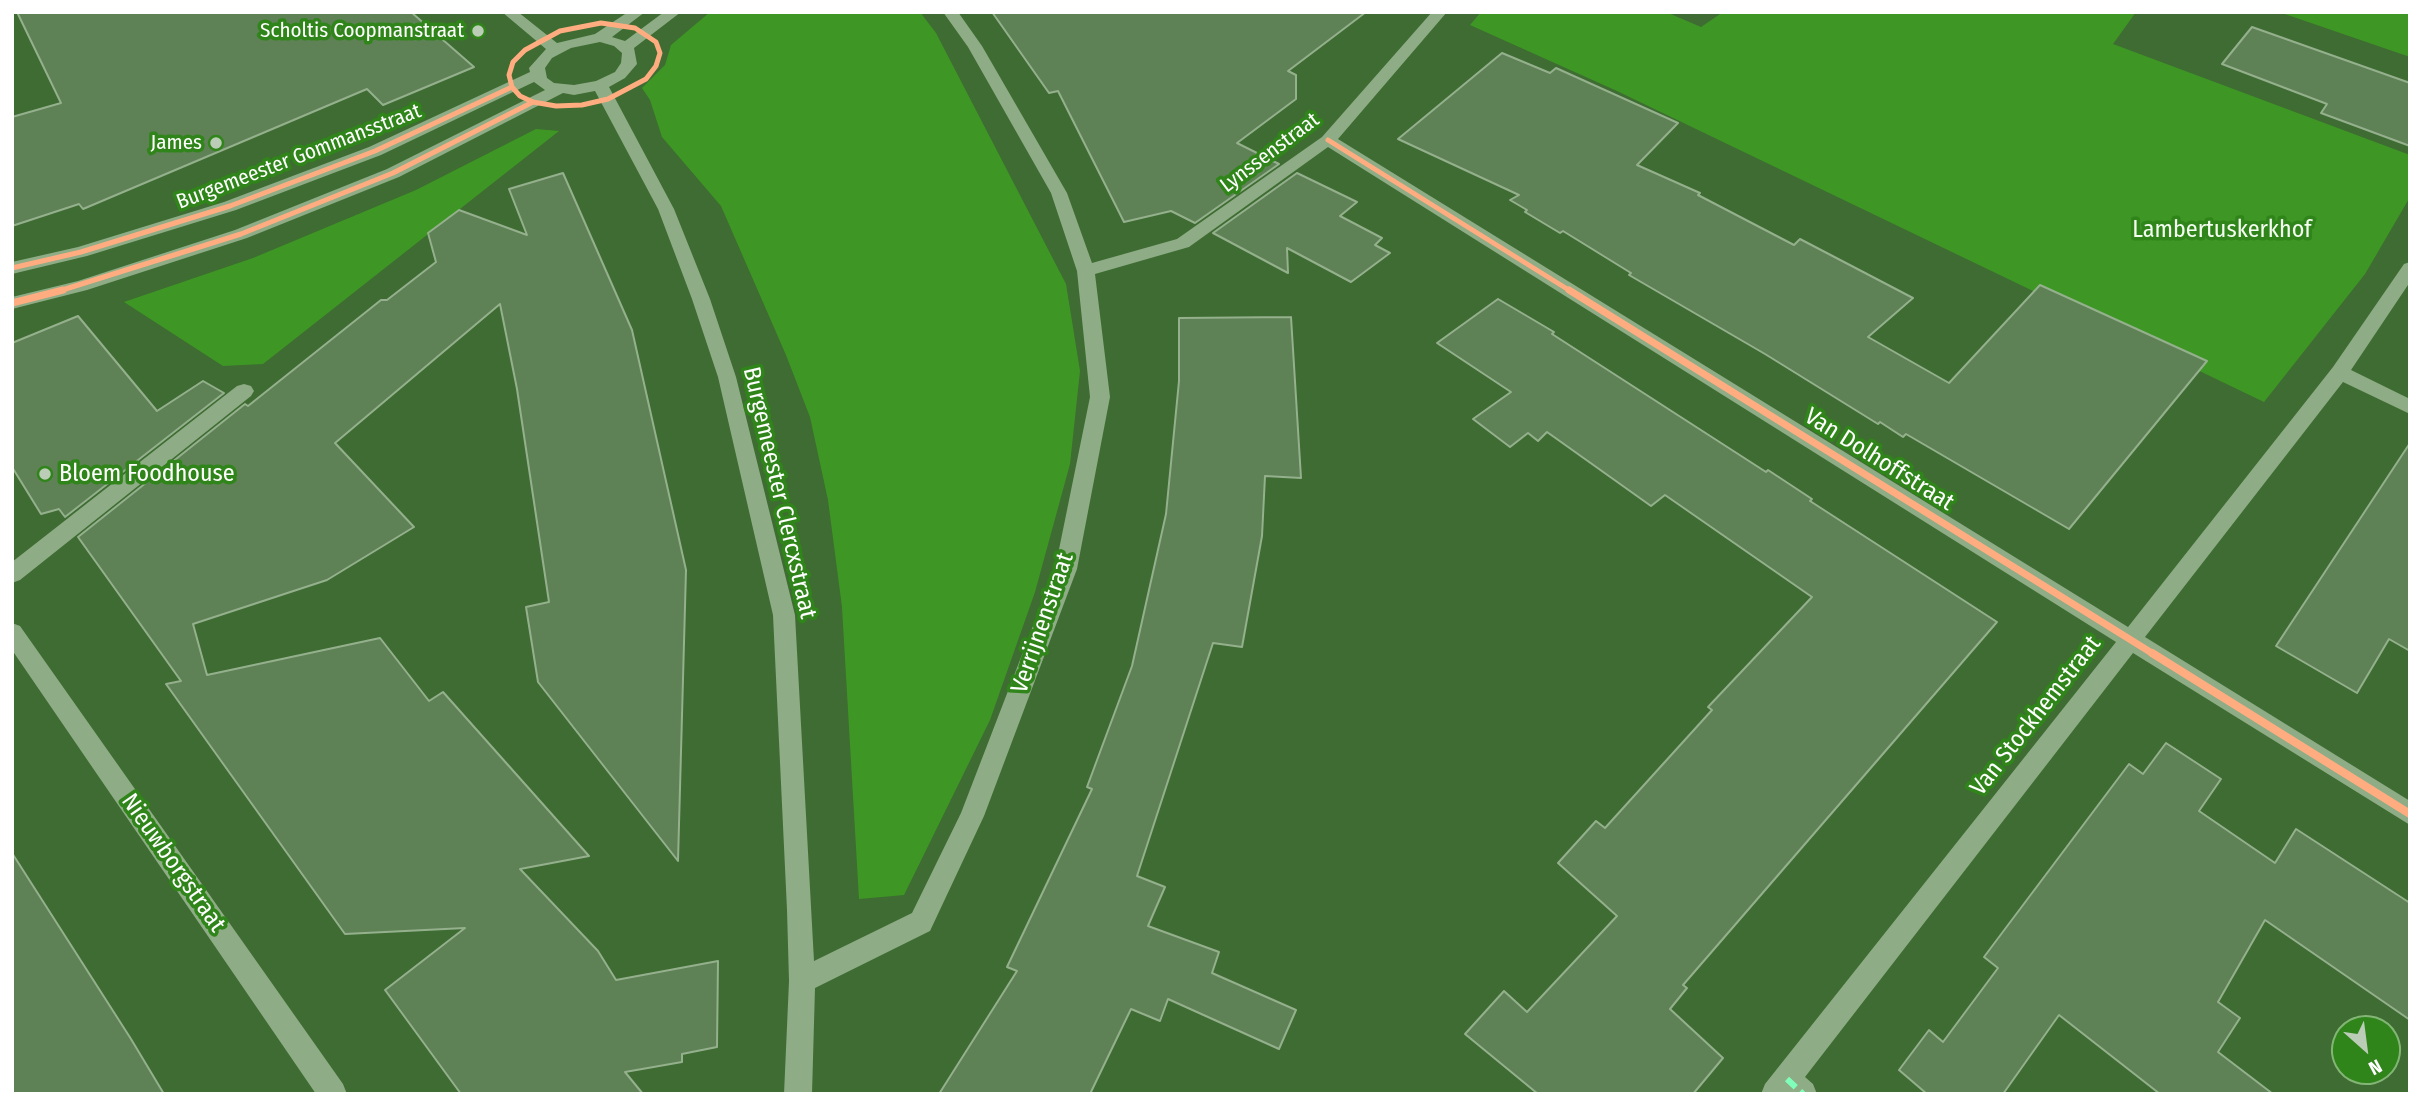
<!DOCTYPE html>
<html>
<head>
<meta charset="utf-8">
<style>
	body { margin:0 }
	#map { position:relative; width:2422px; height:1106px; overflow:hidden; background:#3e6c32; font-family:"Fira Sans Condensed",sans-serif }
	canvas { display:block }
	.frame { position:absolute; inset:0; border:14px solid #fff; pointer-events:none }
	.north { position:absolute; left:2331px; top:1015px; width:70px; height:70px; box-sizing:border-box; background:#30851a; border:2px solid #83b676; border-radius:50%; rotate:152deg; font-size:19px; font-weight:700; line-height:28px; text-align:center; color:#fff }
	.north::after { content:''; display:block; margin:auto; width:24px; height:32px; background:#bbccb7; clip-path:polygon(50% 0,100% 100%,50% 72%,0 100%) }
</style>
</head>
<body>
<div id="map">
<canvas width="2422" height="1106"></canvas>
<div class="frame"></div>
<div class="north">N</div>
</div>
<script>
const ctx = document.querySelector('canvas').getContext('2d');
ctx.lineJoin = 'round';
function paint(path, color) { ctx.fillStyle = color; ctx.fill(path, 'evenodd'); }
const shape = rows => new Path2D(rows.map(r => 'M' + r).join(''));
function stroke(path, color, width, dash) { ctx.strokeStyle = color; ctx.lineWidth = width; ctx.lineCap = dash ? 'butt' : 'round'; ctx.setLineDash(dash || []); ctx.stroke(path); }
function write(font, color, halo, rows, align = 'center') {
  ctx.font = font + ' "Fira Sans Condensed",sans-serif'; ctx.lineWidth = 7; ctx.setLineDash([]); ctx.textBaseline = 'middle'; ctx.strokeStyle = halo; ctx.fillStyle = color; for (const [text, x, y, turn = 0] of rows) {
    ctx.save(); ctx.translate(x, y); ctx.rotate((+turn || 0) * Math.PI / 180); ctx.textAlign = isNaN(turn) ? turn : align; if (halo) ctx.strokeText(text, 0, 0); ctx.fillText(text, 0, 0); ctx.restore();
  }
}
paint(shape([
	[710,12,920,12,936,33,1066,284,1080,371,1070,464,1035,592,990,720,904,895,859,899,842,607,828,500,810,417,786,355,721,206,662,137,650,100,642,88,665,65,671,45],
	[1481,12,1666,12,1701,27,1723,12,2136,12,2113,44,2410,155,2410,197,2365,274,2264,402,1617,91,1470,25],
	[2279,12,2410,12,2410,57],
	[536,129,559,131,263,364,223,366,124,302,253,258,416,190]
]), '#3e9725');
const building = shape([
	[17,12,411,12,474,67,383,105,367,89,83,209,79,204,12,226,12,117,61,103,17,12],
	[992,12,1366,12,1288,71,1296,75,1296,99,1237,143,1279,164,1195,223,1171,211,1124,222,1058,91,1049,93,992,12],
	[2252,27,2410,83,2410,146,2321,113,2327,104,2222,64,2252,27],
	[1502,53,1550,73,1556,68,1678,123,1637,165,1700,193,1698,195,1794,245,1800,239,1913,298,1868,337,1949,383,2040,285,2207,361,2069,529,1906,434,1903,437,1880,422,1878,424,1765,354,1629,275,1631,273,1563,231,1560,233,1525,212,1527,210,1510,200,1519,195,1398,139,1502,53],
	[563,173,632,330,686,570,678,861,538,682,526,607,549,602,517,389,500,304,335,443,414,527,327,580,193,624,207,675,380,638,429,701,443,692,589,856,520,869,598,951,616,980,718,961,717,1047,682,1054,682,1062,625,1072,643,1094,461,1094,385,990,465,928,345,934,166,684,181,681,78,537,245,404,248,406,381,300,387,300,436,262,428,233,459,210,527,235,509,189,563,173],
	[1297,173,1357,202,1340,216,1382,238,1375,245,1390,253,1351,282,1287,248,1288,273,1213,233,1297,173],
	[1498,299,1554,332,1552,334,1766,472,1768,470,1812,499,1810,501,1997,622,1683,985,1687,988,1670,1009,1723,1058,1693,1094,1538,1094,1465,1034,1504,991,1527,1012,1617,916,1558,863,1596,821,1605,828,1712,710,1708,707,1812,597,1665,495,1651,506,1547,432,1538,441,1528,433,1510,447,1473,419,1511,392,1437,343,1498,299],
	[78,316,157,411,203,381,224,393,65,517,59,509,41,514,12,467,12,343,78,316],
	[1291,317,1301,478,1265,476,1262,536,1242,647,1213,643,1137,876,1165,887,1148,926,1219,952,1212,973,1296,1010,1279,1049,1168,999,1160,1021,1131,1009,1090,1094,939,1094,1017,971,1007,967,1092,789,1087,787,1132,666,1166,514,1179,381,1179,318,1291,317],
	[2410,443,2410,651,2389,639,2357,693,2276,646,2410,443],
	[2166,743,2221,779,2199,811,2275,863,2296,829,2410,903,2410,1020,2265,920,2218,1002,2240,1018,2218,1052,2273,1094,2160,1094,2059,1015,2003,1094,1927,1094,1899,1070,1929,1030,1943,1042,1998,968,1984,957,2011,921,2129,764,2143,774,2166,743],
	[12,853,131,1039,164,1094,12,1094,12,853]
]);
paint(building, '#5e8255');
stroke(building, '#94b08d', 2);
paint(shape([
	[502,12,518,12,557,43,595,34,628,12,645,12,612,37,625,41,664,12,681,12,634,48,637,64,625,78,609,87,674,209,710,299,736,377,795,615,814,961,912,913,961,813,1055,569,1090,397,1077,271,1051,193,968,47,943,12,958,12,982,46,1067,193,1092,263,1177,239,1322,137,1432,12,1447,12,1338,139,2128,627,2333,367,2404,264,2410,262,2410,282,2351,370,2410,399,2410,414,2343,382,2145,637,2410,801,2410,825,2133,653,1805,1077,1813,1084,1817,1094,1761,1094,1765,1084,2116,642,1328,147,1189,247,1095,274,1110,397,1077,569,984,816,930,931,815,988,812,1094,784,1094,789,981,787,910,773,615,718,377,692,299,658,209,595,91,574,95,563,93,399,177,247,238,87,290,12,309,12,297,78,281,235,230,387,169,545,90,534,82,381,155,236,210,87,256,12,274,12,262,78,247,224,202,369,147,530,72,529,68,546,49,502,12],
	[600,42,614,46,622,53,621,63,615,72,596,81,574,85,554,83,547,78,545,68,552,58,571,48,600,42],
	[244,384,251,386,254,391,251,396,20,580,12,583,12,562,237,386,244,384],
	[12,623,20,626,343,1084,347,1094,316,1094,12,650,12,623]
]), '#8eac85');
stroke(shape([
	[1787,1079,1803,1094]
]), '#80ffba', 6, [12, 6]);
stroke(shape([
	[601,23,635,28,656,42,660,53,656,66,646,79,608,99,582,105,556,106,533,102,520,96,512,87,509,75,513,62,525,50,560,31,601,23],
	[1328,140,1572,292],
	[12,268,81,252,230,206,375,151,512,87],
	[56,292,241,234,393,173,533,102]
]), '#ffac80', 5);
stroke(shape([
	[1569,290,2155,655],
	[12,303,63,290]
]), '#ffac80', 7);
stroke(shape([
	[2152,653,2410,814]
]), '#ffac80', 8);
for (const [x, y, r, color] of [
	[478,31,7,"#bbccb7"],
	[216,143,7,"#bbccb7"],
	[45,474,7,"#bbccb7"]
]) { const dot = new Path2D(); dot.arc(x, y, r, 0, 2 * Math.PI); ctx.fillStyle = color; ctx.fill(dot); stroke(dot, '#30851a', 2.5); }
write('21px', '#fff', '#30851a', [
	["Scholtis Coopmanstraat",464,31],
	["James",202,143]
], 'right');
write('21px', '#fff', '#30851a', [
	["Lynssenstraat",1270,153,-37],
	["Burgemeester Gommansstraat",299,157,-21]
]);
write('24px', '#f4fef1', '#30851a', [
	["Lambertuskerkhof",2222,230]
]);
write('24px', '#fff', '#30851a', [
	["Van Dolhoffstraat",1879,460,32],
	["Burgemeester Clercxstraat",779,493,77],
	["Verrijnenstraat",1043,623,-71],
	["Van Stockhemstraat",2036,716,-52],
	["Nieuwborgstraat",173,863,55]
]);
write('24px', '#fff', '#30851a', [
	["Bloem Foodhouse",59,474]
], 'left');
</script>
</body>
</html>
